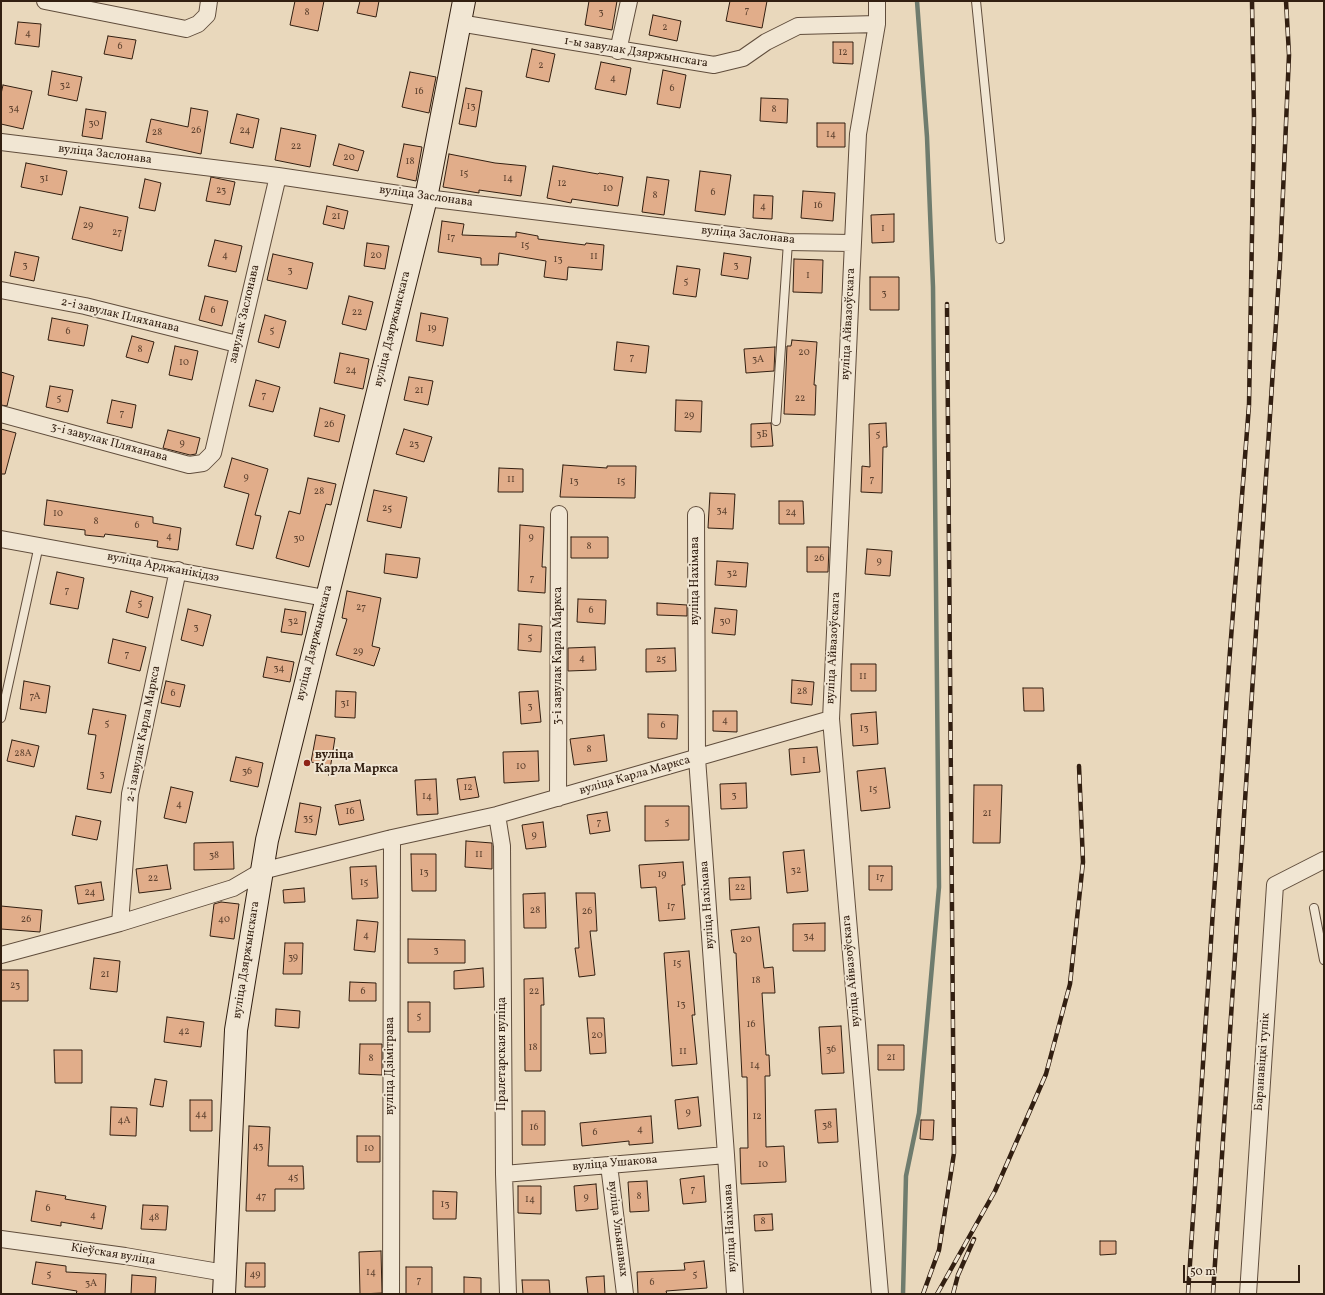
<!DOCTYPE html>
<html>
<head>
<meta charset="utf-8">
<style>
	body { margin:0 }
	#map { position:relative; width:1325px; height:1295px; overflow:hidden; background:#e9d8bc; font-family:Vollkorn,serif }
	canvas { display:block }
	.frame { position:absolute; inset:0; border:2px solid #321f11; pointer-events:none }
	.scale { position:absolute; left:1183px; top:1265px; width:117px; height:18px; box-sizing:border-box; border:2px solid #321f11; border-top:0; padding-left:5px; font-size:12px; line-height:14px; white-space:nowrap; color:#321f11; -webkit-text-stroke:3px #f1e6d3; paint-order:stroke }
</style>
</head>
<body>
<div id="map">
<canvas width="1325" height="1295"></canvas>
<div class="frame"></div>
<div class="scale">50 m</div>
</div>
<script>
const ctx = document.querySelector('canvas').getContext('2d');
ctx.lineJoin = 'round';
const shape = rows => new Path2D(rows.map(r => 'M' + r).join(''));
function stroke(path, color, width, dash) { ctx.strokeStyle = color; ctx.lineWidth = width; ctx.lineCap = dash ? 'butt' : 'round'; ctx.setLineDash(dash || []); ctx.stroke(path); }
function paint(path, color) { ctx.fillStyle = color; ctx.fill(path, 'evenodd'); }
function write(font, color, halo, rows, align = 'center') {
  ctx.font = font + ' Vollkorn,serif'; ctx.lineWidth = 4; ctx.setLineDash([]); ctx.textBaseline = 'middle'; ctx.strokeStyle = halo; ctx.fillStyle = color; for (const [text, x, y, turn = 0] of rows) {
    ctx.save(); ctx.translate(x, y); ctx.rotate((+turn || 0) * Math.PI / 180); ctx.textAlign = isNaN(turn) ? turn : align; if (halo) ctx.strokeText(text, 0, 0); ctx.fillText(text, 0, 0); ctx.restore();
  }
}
stroke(shape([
	[903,1294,906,1176,919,1113,939,887,933,287,927,137,917,1]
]), '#6f7c6e', 4.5);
const building = shape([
	[295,1,324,1,318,31,290,25,295,1],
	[360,1,379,1,376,17,357,13,360,1],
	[589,1,617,1,612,30,585,25,589,1],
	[730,1,767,1,762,28,726,21,730,1],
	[653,15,681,21,677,41,649,35,653,15],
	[18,22,41,24,39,47,15,44,18,22],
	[108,36,136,40,132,59,104,54,108,36],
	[833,42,853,42,853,64,833,63,833,42],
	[532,49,555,54,549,82,526,77,532,49],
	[601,62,631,68,626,95,595,89,601,62],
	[663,70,686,75,680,108,657,104,663,70],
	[52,71,82,77,77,101,48,95,52,71],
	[410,72,436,77,429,113,402,107,410,72],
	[3,85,32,91,23,129,1,124,1,94,3,85],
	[466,88,482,91,476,127,459,124,466,88],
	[761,98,788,99,787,123,760,121,761,98],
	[191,108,208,111,201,154,146,142,151,119,188,127,191,108],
	[86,109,106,112,102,139,82,136,86,109],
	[237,114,259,119,253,148,230,143,237,114],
	[817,123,845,123,845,147,817,147,817,123],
	[281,128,316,135,310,167,275,160,281,128],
	[339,144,364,151,358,171,333,165,339,144],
	[404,144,422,147,416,181,397,177,404,144],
	[449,154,495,163,526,166,521,196,479,190,479,193,443,187,449,154],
	[26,163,67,171,62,195,21,187,26,163],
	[553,166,598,174,599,173,623,177,618,206,572,199,571,203,547,198,553,166],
	[700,171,731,175,725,215,695,211,700,171],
	[211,177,235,182,230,205,206,201,211,177],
	[647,177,669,180,664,215,642,212,647,177],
	[145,179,161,183,155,211,139,208,145,179],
	[803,191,835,193,833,221,801,218,803,191],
	[754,195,773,196,772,219,753,218,754,195],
	[327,206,348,211,344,229,323,224,327,206],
	[80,207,128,217,122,251,72,239,80,207],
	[894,214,894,242,872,243,871,215,894,214],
	[442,221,464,224,462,235,516,237,516,232,538,236,538,239,585,245,586,243,604,245,602,270,568,267,567,280,544,277,546,261,499,253,498,265,481,265,481,258,438,252,442,221],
	[215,240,242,246,236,272,208,266,215,240],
	[367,243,389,246,385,269,364,266,367,243],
	[15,252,39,257,34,281,10,276,15,252],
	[724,253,751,257,748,279,721,275,724,253],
	[273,254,313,263,307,289,267,280,273,254],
	[794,259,823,260,822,293,793,292,794,259],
	[677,266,700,269,696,297,673,294,677,266],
	[870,277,899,277,899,310,870,310,870,277],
	[205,296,228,301,222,326,199,320,205,296],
	[349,296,373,302,366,330,342,324,349,296],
	[421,313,448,318,443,346,416,341,421,313],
	[265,315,286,321,279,348,258,342,265,315],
	[52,318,88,325,84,346,48,340,52,318],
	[132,336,154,342,148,363,126,357,132,336],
	[792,340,817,342,814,385,816,385,815,415,784,414,787,346,791,346,792,340],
	[617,342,649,346,646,373,614,370,617,342],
	[175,346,198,351,192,380,169,375,175,346],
	[775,347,774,371,746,373,744,349,775,347],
	[340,353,369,359,363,389,334,383,340,353],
	[1,372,14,376,7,406,1,405,1,372],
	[409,377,433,381,428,405,404,400,409,377],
	[256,380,280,387,273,412,249,406,256,380],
	[50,386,73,390,68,412,46,407,50,386],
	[112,400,136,405,132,428,107,423,112,400],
	[676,400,702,401,701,432,675,431,676,400],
	[320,408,345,415,339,442,314,436,320,408],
	[771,423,773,446,751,447,751,424,771,423],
	[886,423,887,447,883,447,882,493,861,492,862,466,870,467,869,424,886,423],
	[1,429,16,433,5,474,1,474,1,429],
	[404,429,432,437,424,462,396,454,404,429],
	[168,430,200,438,196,454,190,455,163,448,168,430],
	[232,458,268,469,255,515,261,516,253,549,236,545,249,494,224,487,232,458],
	[563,465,607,468,607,466,636,466,635,498,560,497,563,465],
	[499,468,523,469,523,492,498,492,499,468],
	[308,478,336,484,331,505,326,504,309,567,276,558,289,511,300,514,308,478],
	[374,490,407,497,401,528,367,521,374,490],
	[710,493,735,494,733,529,708,528,710,493],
	[47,500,153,517,153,523,181,528,178,550,157,547,158,541,105,534,104,537,85,535,85,530,44,525,47,500],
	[779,501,803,501,804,524,779,524,779,501],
	[520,525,544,527,542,567,546,567,545,593,518,591,520,525],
	[571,537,608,537,608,558,571,558,571,537],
	[807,547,829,547,828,572,807,572,807,547],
	[867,549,892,551,890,576,865,574,867,549],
	[386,554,420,558,417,578,384,573,386,554],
	[717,561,748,563,746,587,715,585,717,561],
	[57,572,84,578,78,609,50,604,57,572],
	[131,591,153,597,148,618,126,612,131,591],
	[347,591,381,598,372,646,380,648,374,666,336,655,347,619,342,618,347,591],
	[578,599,606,600,605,624,577,622,578,599],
	[657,603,687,605,687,616,657,615,657,603],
	[715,608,737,610,735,635,712,633,715,608],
	[188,609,211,615,203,646,181,640,188,609],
	[285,609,306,612,302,635,281,632,285,609],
	[519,624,542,626,541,652,518,650,519,624],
	[113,639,146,647,140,671,108,663,113,639],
	[595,647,596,670,568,671,568,648,595,647],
	[675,648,676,671,646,672,646,649,675,648],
	[267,657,294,662,290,682,263,677,267,657],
	[851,664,876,664,876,691,851,691,851,664],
	[792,680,814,682,812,705,791,703,792,680],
	[24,681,50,686,46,713,20,709,24,681],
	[166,681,185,685,180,707,161,703,166,681],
	[1023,688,1043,688,1044,711,1024,711,1023,688],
	[336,691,356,692,355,718,335,717,336,691],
	[538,691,541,722,521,724,519,692,538,691],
	[93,709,126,715,111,793,87,789,96,735,88,734,93,709],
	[713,711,737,711,737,732,713,731,713,711],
	[876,712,878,744,853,746,851,714,876,712],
	[648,714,678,715,677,739,648,738,648,714],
	[316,735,335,738,329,776,326,765,311,762,316,735],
	[604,735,607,761,574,765,570,739,604,735],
	[12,740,39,746,34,767,7,761,12,740],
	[817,747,820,772,791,775,789,749,817,747],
	[538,751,539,781,504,783,503,752,538,751],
	[236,757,263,763,258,787,230,781,236,757],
	[885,768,890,808,861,811,857,771,885,768],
	[475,777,479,797,460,800,457,779,475,777],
	[436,779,438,814,417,815,415,780,436,779],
	[746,783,747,808,721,809,720,784,746,783],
	[974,785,1002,785,1000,843,973,843,974,785],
	[171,787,193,792,186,823,164,818,171,787],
	[360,800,364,820,339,825,335,805,360,800],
	[300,803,321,807,316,835,295,832,300,803],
	[645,806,689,806,689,840,645,841,645,806],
	[607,812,610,831,590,834,587,815,607,812],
	[76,816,101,821,97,840,72,835,76,816],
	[543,822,546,847,526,849,522,825,543,822],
	[466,841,492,843,492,869,465,867,466,841],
	[233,842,234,869,194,870,194,843,233,842],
	[804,850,808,891,787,893,783,852,804,850],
	[411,854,436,854,436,891,412,891,411,854],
	[683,862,685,885,682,885,685,919,659,921,656,887,641,888,639,865,683,862],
	[167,865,171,889,139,893,136,869,167,865],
	[376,866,378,898,352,899,350,867,376,866],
	[869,866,892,866,892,890,869,890,869,866],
	[750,877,751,899,730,900,729,878,750,877],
	[101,882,104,900,78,904,75,886,101,882],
	[304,888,305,902,284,903,283,890,304,888],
	[545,893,546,928,524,928,523,894,545,893],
	[576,893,595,893,597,931,590,931,595,975,579,977,575,948,579,948,576,893],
	[221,902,239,904,234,939,210,936,214,904,221,902],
	[1,906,42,910,40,932,1,929,1,906],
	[357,920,378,922,375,952,354,950,357,920],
	[825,923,825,951,793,951,793,924,825,923],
	[759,927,764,968,773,967,775,993,762,993,766,1055,769,1055,770,1076,765,1076,766,1147,784,1146,786,1182,741,1184,740,1148,748,1148,747,1077,742,1077,736,953,734,953,731,930,759,927],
	[408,939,465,940,465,963,408,963,408,939],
	[285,943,303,943,302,974,283,974,285,943],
	[689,951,693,993,695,1015,692,1015,697,1064,672,1066,664,953,689,951],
	[94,958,120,961,117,992,90,989,94,958],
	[483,968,484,987,454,989,454,971,483,968],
	[1,970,28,970,28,1001,1,1001,1,970],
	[543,978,544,1005,541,1005,541,1071,525,1071,524,979,543,978],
	[350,982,376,983,376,1001,349,1001,350,982],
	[408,1002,430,1002,430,1032,408,1032,408,1002],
	[276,1009,300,1011,299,1028,275,1026,276,1009],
	[167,1017,204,1022,201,1047,164,1042,167,1017],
	[587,1018,604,1018,606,1053,590,1054,587,1018],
	[841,1026,844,1073,822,1074,819,1027,841,1026],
	[360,1044,382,1044,382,1075,359,1074,360,1044],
	[878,1045,904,1045,904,1070,878,1070,878,1045],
	[54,1050,82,1050,82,1083,55,1083,54,1050],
	[155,1079,167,1081,163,1107,150,1105,155,1079],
	[698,1097,701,1126,678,1129,675,1100,698,1097],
	[190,1100,212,1100,212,1131,190,1131,190,1100],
	[111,1107,137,1108,136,1136,110,1135,111,1107],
	[836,1109,838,1142,818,1143,815,1110,836,1109],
	[522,1111,545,1111,545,1145,522,1145,522,1111],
	[651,1116,653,1143,629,1145,629,1141,582,1146,580,1123,651,1116],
	[921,1120,934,1120,933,1140,920,1139,921,1120],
	[249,1126,270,1127,268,1166,303,1166,304,1189,275,1189,275,1211,246,1211,249,1126],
	[357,1136,380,1136,380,1162,357,1162,357,1136],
	[704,1176,706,1202,683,1204,680,1179,704,1176],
	[647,1181,649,1211,630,1212,628,1182,647,1181],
	[596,1184,598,1209,576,1211,574,1186,596,1184],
	[518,1186,541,1186,541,1214,518,1213,518,1186],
	[36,1191,66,1196,65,1199,106,1206,102,1229,61,1222,61,1226,31,1221,36,1191],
	[433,1191,457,1192,456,1219,433,1219,433,1191],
	[143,1205,168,1206,166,1230,141,1229,143,1205],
	[772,1214,773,1230,755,1231,754,1215,772,1214],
	[1100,1241,1116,1241,1116,1254,1100,1255,1100,1241],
	[381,1251,382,1293,360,1294,359,1252,381,1251],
	[704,1261,707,1288,666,1291,667,1294,638,1294,637,1272,685,1270,684,1263,704,1261],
	[36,1262,66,1266,66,1272,106,1274,105,1294,76,1294,77,1291,32,1284,36,1262],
	[246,1263,265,1263,265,1287,245,1287,246,1263],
	[406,1267,432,1267,432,1294,406,1294,406,1267],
	[132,1275,156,1277,155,1294,131,1294,132,1275],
	[604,1276,605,1294,588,1294,586,1277,604,1276],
	[464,1277,481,1278,481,1294,464,1294,464,1277],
	[522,1280,549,1280,550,1294,523,1294,522,1280]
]);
paint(building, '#e1ad8a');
stroke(building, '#321f11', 1);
const lane = shape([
	[976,1,1000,239],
	[776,421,788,242],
	[1,718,39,545],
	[1314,908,1324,960]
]);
const street = shape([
	[45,1,186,29,198,24,207,15,209,1],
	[877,1,877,24,858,134,831,719,880,1294],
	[459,23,714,65,743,58,766,42,798,26,877,24],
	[618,51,629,1],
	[1,142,278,176,426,198,788,242,852,243],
	[1,290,85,306,237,344],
	[1,414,189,465,203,463,213,453,278,176],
	[696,515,697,758,726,1155,735,1294],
	[1,539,325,598],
	[558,798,559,514],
	[497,815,502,846,504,1174,508,1294],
	[120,923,130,794,178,570],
	[1,955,120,923,233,888,262,871,392,838,497,815,831,719],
	[609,1165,625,1294],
	[504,1174,726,1155],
	[1,1239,125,1256,225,1273],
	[391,1294,392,838],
	[1248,1294,1275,885,1324,860]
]);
const secondary = shape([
	[224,1294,236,1030,267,840,426,198,464,1]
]);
stroke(lane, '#604d3c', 10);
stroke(street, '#604d3c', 18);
stroke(secondary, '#321f11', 24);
stroke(lane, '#f1e6d3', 8);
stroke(street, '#f1e6d3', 16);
stroke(secondary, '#f1e6d3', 22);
const rail = shape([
	[923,1294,939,1250,954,1153,947,304],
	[937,1294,995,1191,1046,1074,1070,984,1083,862,1079,766],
	[953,1294,958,1275,974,1239],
	[1188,1294,1229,664,1249,405,1254,119,1252,1],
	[1213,1294,1280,261,1289,55,1286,1]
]);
stroke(rail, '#321f11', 4.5);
stroke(rail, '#f1e6d3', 3, [9]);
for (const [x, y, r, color] of [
	[307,763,4,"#8f2418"]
]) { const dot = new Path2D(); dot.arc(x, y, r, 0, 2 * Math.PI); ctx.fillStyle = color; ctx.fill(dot); stroke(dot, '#f1e6d3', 1.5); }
write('10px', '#5e422f', null, [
	["7",747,11],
	["8",307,13],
	["3",601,13],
	["2",665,28],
	["4",28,34],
	["6",120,47],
	["12",843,53],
	["2",541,66],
	["4",613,79],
	["32",65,86],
	["6",672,89],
	["16",419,92],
	["13",471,107],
	["34",14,109],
	["8",774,110],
	["30",94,124],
	["26",196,131],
	["24",245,131],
	["28",157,133],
	["14",831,135],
	["22",296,147],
	["20",349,158],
	["18",410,162],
	["15",464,174],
	["31",44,179],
	["14",508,179],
	["12",562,184],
	["10",608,189],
	["23",221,191],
	["6",713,193],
	["8",655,196],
	["16",818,206],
	["4",763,207],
	["21",336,217],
	["29",88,226],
	["1",883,229],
	["27",117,233],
	["17",451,238],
	["15",525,246],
	["4",225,256],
	["20",376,256],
	["11",594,257],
	["13",558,260],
	["3",25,266],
	["3",736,266],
	["3",290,271],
	["1",808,276],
	["5",686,282],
	["3",884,294],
	["6",213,311],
	["22",357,313],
	["19",432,329],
	["5",272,331],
	["6",68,332],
	["8",140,350],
	["20",804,353],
	["7",632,358],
	["3А",758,360],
	["10",184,363],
	["24",351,371],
	["21",419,391],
	["7",264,396],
	["5",59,399],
	["22",800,399],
	["7",122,414],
	["29",689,416],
	["26",329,425],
	["3Б",762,435],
	["5",878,435],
	["9",182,444],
	["23",414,445],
	["9",246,478],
	["11",511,480],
	["7",872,480],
	["13",574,482],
	["15",621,482],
	["28",319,492],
	["25",387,509],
	["34",722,511],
	["24",791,513],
	["10",58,514],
	["8",96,522],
	["6",137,526],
	["4",169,537],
	["9",531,538],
	["30",299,539],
	["8",589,547],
	["26",819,559],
	["9",879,562],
	["32",732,574],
	["7",532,579],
	["7",67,591],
	["5",140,604],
	["27",361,608],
	["6",591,611],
	["32",293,622],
	["30",725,622],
	["3",196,628],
	["5",530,638],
	["29",358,652],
	["7",127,655],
	["4",582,659],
	["25",661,660],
	["34",279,669],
	["11",863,677],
	["28",802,692],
	["6",173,694],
	["7А",35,697],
	["31",345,704],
	["3",530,707],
	["4",725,721],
	["5",107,724],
	["6",663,726],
	["13",864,729],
	["8",589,750],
	["28А",23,754],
	["1",804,761],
	["10",521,767],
	["36",247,772],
	["3",102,775],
	["12",468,788],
	["15",873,790],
	["3",734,796],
	["14",427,797],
	["4",179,805],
	["16",350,812],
	["21",987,814],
	["35",308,819],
	["7",599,823],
	["5",667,823],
	["9",534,836],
	["11",479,855],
	["38",214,856],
	["32",796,871],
	["13",424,873],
	["19",662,875],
	["17",880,878],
	["22",153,879],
	["15",364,883],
	["22",740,888],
	["24",90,893],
	["17",671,907],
	["28",535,911],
	["26",587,912],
	["26",26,920],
	["40",224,920],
	["4",366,936],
	["34",809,937],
	["20",746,940],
	["3",436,951],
	["39",293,958],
	["15",677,964],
	["21",105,975],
	["18",756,981],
	["23",15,986],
	["6",363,992],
	["22",534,992],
	["13",681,1005],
	["5",419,1017],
	["16",751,1025],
	["42",184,1032],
	["20",597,1036],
	["18",533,1048],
	["36",831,1050],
	["11",683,1052],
	["21",891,1058],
	["8",371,1059],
	["14",755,1066],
	["9",688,1113],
	["44",201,1115],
	["12",757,1117],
	["4А",124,1121],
	["38",827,1126],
	["16",534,1128],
	["4",640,1130],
	["6",595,1133],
	["43",258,1147],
	["10",369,1149],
	["10",763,1165],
	["45",293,1178],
	["7",693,1190],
	["47",261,1197],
	["8",639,1197],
	["9",586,1198],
	["14",530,1200],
	["13",445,1205],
	["6",48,1209],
	["4",93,1216],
	["48",154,1218],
	["8",763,1222],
	["14",371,1273],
	["5",49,1275],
	["49",255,1275],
	["5",695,1275],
	["7",419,1281],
	["6",652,1283],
	["3А",91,1284]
]);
write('12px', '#321f11', '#f1e6d3', [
	["1-ы завулак Дзяржынскага",636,53,9],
	["вуліца Заслонава",105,155,7],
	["вуліца Заслонава",426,197,8],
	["вуліца Заслонава",748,236,6],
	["завулак Заслонава",245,314,-77],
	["2-і завулак Пляханава",120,316,13],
	["вуліца Айвазоўскага",849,324,-87],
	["вуліца Дзяржынскага",393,329,-76],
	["3-і завулак Пляханава",109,443,15],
	["вуліца Арджанікідзэ",163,568,11],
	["вуліца Нахімава",696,581,-90],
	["вуліца Дзяржынскага",315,643,-76],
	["вуліца Айвазоўскага",834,648,-87],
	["3-і завулак Карла Маркса",559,656,-90],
	["2-і завулак Карла Маркса",144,734,-79],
	["вуліца Карла Маркса",635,776,-16],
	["вуліца Нахімава",708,905,-94],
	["вуліца Дзяржынскага",247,960,-81],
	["вуліца Айвазоўскага",852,971,-95],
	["Пралетарская вуліца",503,1054,-90],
	["Баранавіцкі тупік",1263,1062,-86],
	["вуліца Дзімітрава",391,1066,-90],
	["вуліца Ушакова",615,1164,-5],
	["вуліца Нахімава",731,1228,-93],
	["вуліца Ульянавых",617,1229,83],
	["Кіеўская вуліца",113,1255,9]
]);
write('bold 12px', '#321f11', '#f1e6d3', [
	["вуліца",315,756],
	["Карла Маркса",315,770]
], 'left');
</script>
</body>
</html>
